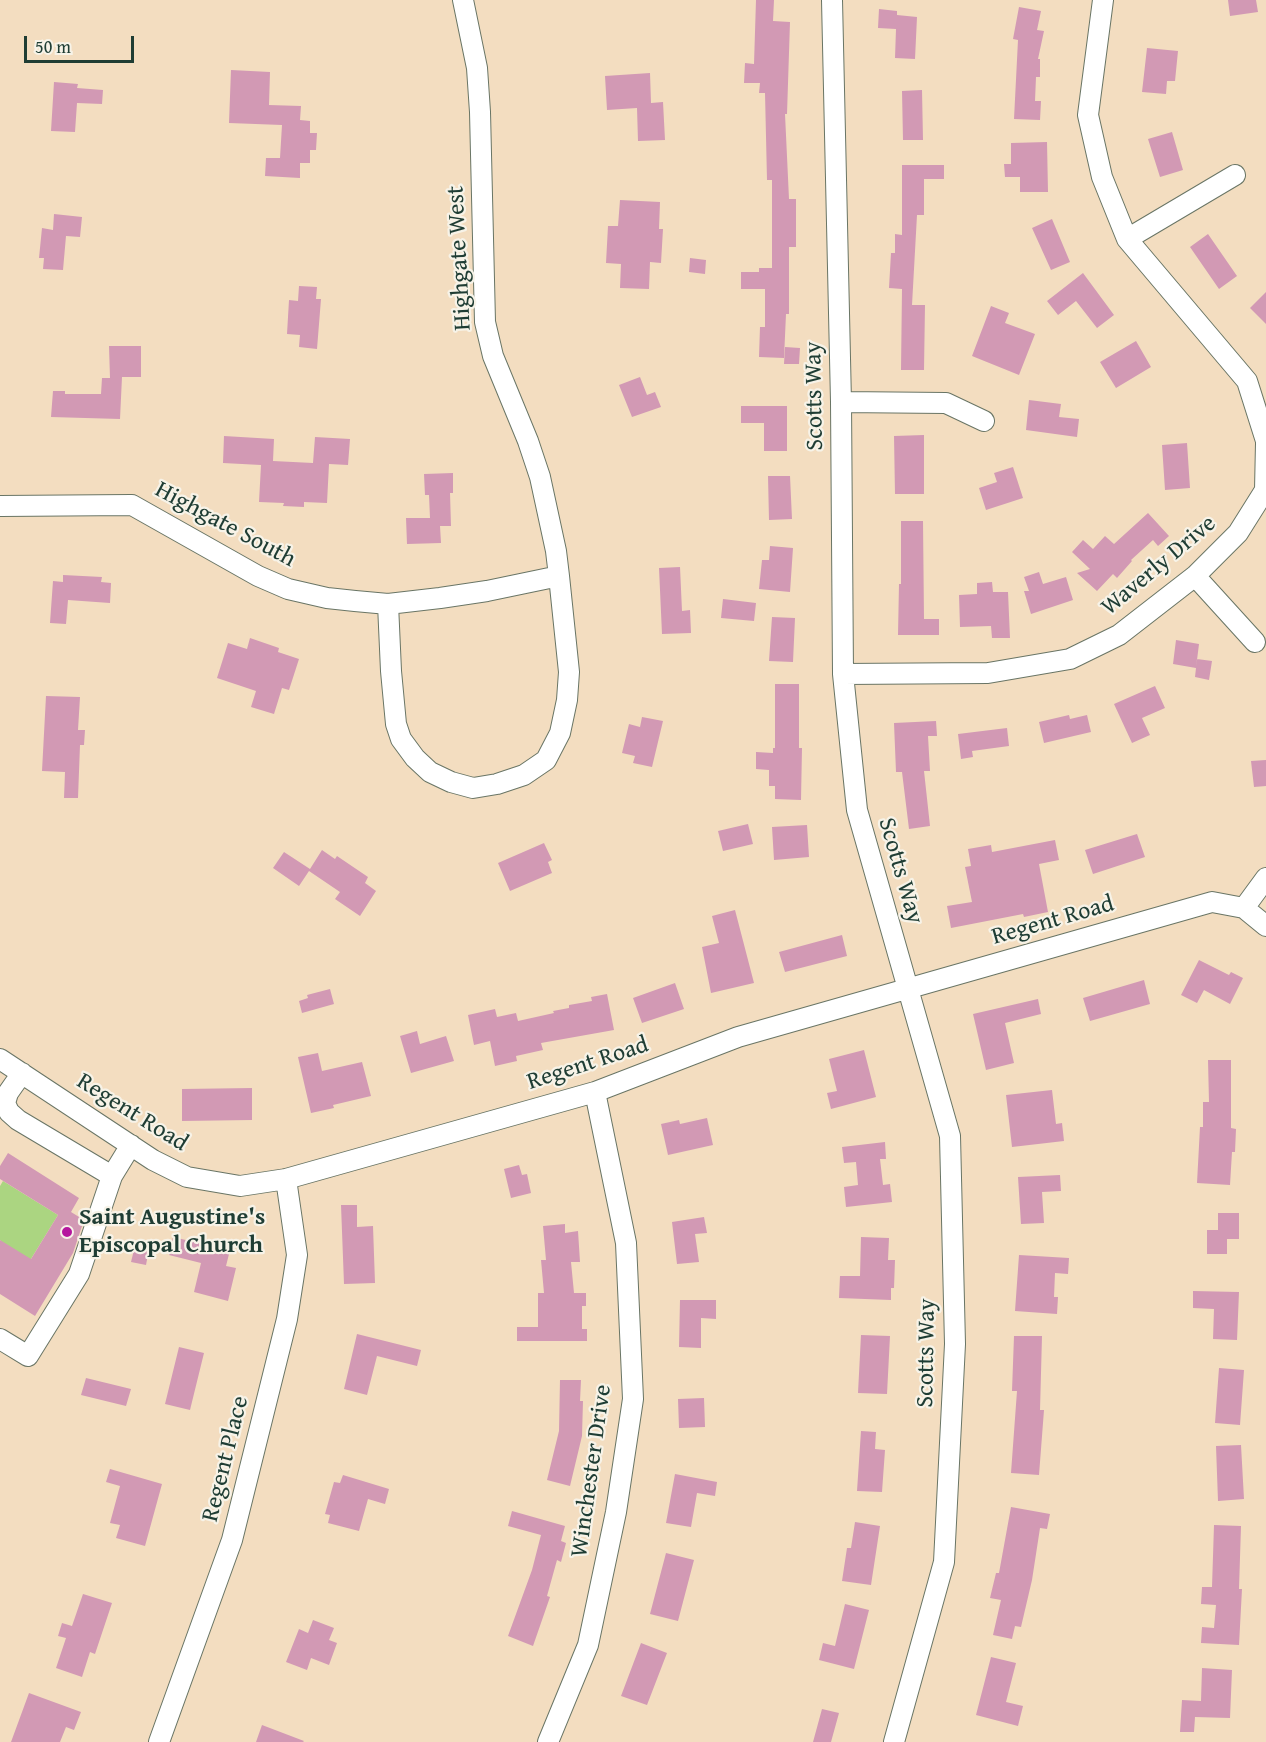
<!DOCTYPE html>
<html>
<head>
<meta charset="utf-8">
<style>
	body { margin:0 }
	#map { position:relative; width:1266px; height:1742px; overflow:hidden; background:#f3ddc0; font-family:"Gentium Book Plus",serif }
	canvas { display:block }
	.scale { position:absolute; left:24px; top:36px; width:110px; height:27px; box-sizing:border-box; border:3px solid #1f3d34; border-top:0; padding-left:8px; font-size:18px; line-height:21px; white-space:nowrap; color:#1f3d34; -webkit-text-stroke:4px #f7f3e8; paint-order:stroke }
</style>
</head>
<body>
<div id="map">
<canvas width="1266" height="1742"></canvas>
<div class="scale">50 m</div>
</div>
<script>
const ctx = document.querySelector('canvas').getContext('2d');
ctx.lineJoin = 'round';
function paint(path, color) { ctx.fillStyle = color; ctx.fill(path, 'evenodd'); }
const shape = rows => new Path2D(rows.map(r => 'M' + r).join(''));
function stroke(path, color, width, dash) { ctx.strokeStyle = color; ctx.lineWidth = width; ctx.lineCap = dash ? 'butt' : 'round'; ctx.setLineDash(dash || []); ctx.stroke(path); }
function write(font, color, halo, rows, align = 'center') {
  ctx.font = font + ' "Gentium Book Plus",serif'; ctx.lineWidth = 4.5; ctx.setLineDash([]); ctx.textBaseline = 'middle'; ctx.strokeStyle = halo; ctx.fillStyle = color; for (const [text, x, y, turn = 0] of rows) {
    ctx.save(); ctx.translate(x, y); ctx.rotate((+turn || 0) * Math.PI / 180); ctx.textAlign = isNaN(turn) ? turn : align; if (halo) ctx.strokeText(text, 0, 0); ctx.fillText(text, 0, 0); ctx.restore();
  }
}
paint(shape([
	[3,1181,58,1215,26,1267,0,1240,0,1186]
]), '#abd581');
paint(shape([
	[756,0,774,0,773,21,790,22,787,114,785,114,789,199,796,199,796,247,789,247,789,314,786,314,784,358,759,357,760,327,765,327,765,289,741,289,741,272,759,272,759,268,772,268,772,180,767,180,765,93,759,93,760,83,744,83,745,63,754,64],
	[1228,0,1256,0,1258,12,1230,16],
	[1019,7,1041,11,1037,30,1044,31,1038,59,1040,59,1040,77,1036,77,1035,101,1041,101,1040,120,1014,119,1018,40,1013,39],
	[879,9,897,11,897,15,917,17,915,59,895,58,896,29,878,28],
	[1147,48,1178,51,1175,81,1167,81,1166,94,1142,92],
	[231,70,270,72,269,105,301,106,300,120,310,121,310,133,317,133,316,150,310,150,310,163,300,163,300,178,265,176,266,158,280,158,282,125,229,123],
	[650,73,651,103,663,102,665,140,638,141,637,108,607,110,605,76],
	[54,82,78,84,77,88,103,90,102,104,77,103,75,132,51,131],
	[922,90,923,140,903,140,902,91],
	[1172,132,1183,170,1160,177,1148,139],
	[1047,142,1048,192,1020,192,1020,177,1005,177,1004,164,1011,164,1011,143],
	[902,165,944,165,944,179,924,179,924,215,917,215,912,305,925,305,924,370,901,370,902,289,889,288,891,253,895,253,895,234,902,235],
	[620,200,660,202,659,229,663,229,661,263,650,262,649,289,620,288,621,264,606,263,608,226,618,226],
	[54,214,82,217,80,237,66,236,63,270,43,269,44,258,39,258,42,228,53,230],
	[1052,219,1070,262,1051,270,1032,228],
	[1208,234,1237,276,1219,289,1190,247],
	[690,258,706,260,705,274,689,272],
	[1083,273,1114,315,1097,328,1076,301,1058,315,1047,301],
	[299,286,317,287,316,299,321,299,317,349,299,347,300,335,287,334,289,300,298,301],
	[1266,292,1266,324,1250,308],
	[991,306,1009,313,1005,323,1035,334,1019,375,972,356],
	[1136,341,1151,367,1116,388,1100,362],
	[109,346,141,346,141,377,122,377,120,419,51,417,53,391,65,391,65,394,101,394,102,378,110,378],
	[785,347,800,348,799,364,784,364],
	[640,377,647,395,655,392,661,407,632,417,619,385],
	[1029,400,1061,404,1059,417,1079,419,1077,437,1026,430],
	[741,406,787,406,787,451,764,451,764,423,741,423],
	[924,435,924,494,895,494,894,436],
	[224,436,274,439,273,461,313,463,315,437,350,439,348,465,329,464,327,503,304,502,304,507,283,506,284,503,259,502,261,465,223,463],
	[1187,443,1190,488,1165,490,1162,445],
	[1013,467,1023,498,986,510,979,488,997,482,994,473],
	[453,473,453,493,450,493,451,526,440,526,441,543,407,544,406,518,430,518,429,495,425,495,424,474],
	[768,476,790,476,792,519,769,520],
	[1148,513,1169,536,1158,546,1153,540,1131,560,1132,561,1117,578,1113,574,1097,591,1077,573,1090,569,1072,552,1083,540,1093,549,1105,536,1114,544],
	[901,521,923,521,924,619,939,619,939,635,898,635,899,584,901,584],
	[770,546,793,548,790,592,759,589,762,560,769,560],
	[680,567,682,611,690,610,691,633,662,634,659,568],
	[1039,572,1043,584,1066,577,1073,600,1031,614,1024,591,1029,591,1024,577],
	[63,575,102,577,101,582,111,583,110,603,68,600,66,624,50,623,53,581,63,582],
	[992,582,993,592,1008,592,1010,638,992,638,991,626,960,627,959,595,977,594,977,583],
	[723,599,756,603,754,621,721,618],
	[772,617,795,618,793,662,769,661],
	[250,638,279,648,278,652,299,659,289,690,282,688,274,714,251,707,256,691,217,678,228,643,247,649],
	[1176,640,1199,644,1196,668,1173,664],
	[1197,659,1212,661,1209,680,1195,677],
	[775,684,799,684,799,748,802,748,801,800,775,799,775,786,769,786,769,770,756,769,756,752,773,753,773,748,775,748],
	[1155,686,1165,708,1142,718,1150,735,1132,743,1114,704],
	[46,696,80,697,78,730,85,730,84,745,80,745,78,798,64,798,65,772,42,771],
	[1069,715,1070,719,1087,715,1091,732,1044,743,1039,722],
	[642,717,663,721,652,767,633,763,635,756,622,753,629,724,640,727],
	[936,721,937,736,928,736,930,771,924,771,930,826,909,829,902,772,896,772,894,723],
	[1007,728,1009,746,972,751,973,757,961,759,958,734],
	[1266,760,1266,786,1254,787,1251,761],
	[748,824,753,844,723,851,718,831],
	[807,825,809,857,774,860,772,827],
	[1137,834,1145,857,1093,874,1085,850],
	[1055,840,1059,860,1039,864,1048,912,1024,917,1023,914,951,928,947,906,972,902,965,867,971,866,968,849,991,845,992,852],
	[544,843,552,860,548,862,552,873,510,891,498,863],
	[322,850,335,859,337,856,368,877,365,883,376,891,360,916,335,899,340,892,309,871,299,886,273,868,284,852,310,869],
	[735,910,754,983,711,993,702,947,719,943,712,916],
	[842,935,847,956,785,972,779,952],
	[1199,960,1229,975,1231,972,1243,978,1230,1004,1204,990,1197,1003,1181,995],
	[1144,980,1150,1004,1090,1021,1083,998],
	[675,983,684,1009,642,1023,633,998],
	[330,989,334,1004,302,1013,299,1001,308,998,307,995],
	[607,994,614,1030,541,1043,543,1050,516,1056,517,1061,495,1066,490,1041,474,1045,468,1015,495,1009,497,1017,516,1013,518,1021,554,1013,553,1011,569,1008,569,1005,592,1001,591,997],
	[1038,999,1041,1014,1005,1023,1014,1063,986,1070,973,1014],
	[417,1031,420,1044,446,1036,454,1061,411,1073,400,1036],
	[864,1050,876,1097,831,1109,827,1093,837,1091,829,1059],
	[318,1053,322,1071,362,1062,371,1096,333,1105,334,1108,311,1113,298,1057],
	[1208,1060,1231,1060,1231,1128,1236,1129,1235,1152,1232,1152,1230,1185,1197,1183,1200,1127,1203,1127,1203,1102,1209,1102],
	[252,1088,252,1120,182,1121,182,1089],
	[1052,1090,1056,1124,1062,1123,1064,1141,1012,1147,1006,1095],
	[707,1118,713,1145,668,1155,661,1124,679,1120,680,1124],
	[885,1142,886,1159,880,1159,883,1185,890,1184,892,1202,846,1207,844,1187,858,1185,856,1162,844,1163,842,1147],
	[8,1153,79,1198,71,1212,84,1220,73,1253,35,1316,0,1294,0,1240,31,1259,58,1215,0,1179,0,1166],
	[519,1165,522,1175,527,1174,531,1193,511,1198,504,1169],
	[1060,1175,1061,1191,1042,1192,1044,1223,1021,1224,1018,1177],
	[341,1205,357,1205,357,1227,373,1226,375,1283,344,1284],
	[1218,1213,1239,1213,1239,1239,1227,1239,1227,1254,1207,1254,1207,1230,1218,1230],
	[704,1217,707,1233,695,1234,699,1262,677,1264,672,1222],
	[565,1224,565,1233,578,1231,580,1262,571,1262,574,1293,586,1293,586,1306,582,1306,582,1329,587,1329,587,1341,517,1341,517,1327,538,1327,538,1293,544,1293,541,1260,546,1260,543,1226],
	[173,1237,207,1245,206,1249,229,1254,226,1266,236,1268,228,1301,194,1292,201,1263,169,1255],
	[861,1237,889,1238,888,1260,895,1260,894,1288,891,1288,891,1300,839,1298,840,1276,860,1276],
	[135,1246,149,1249,146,1265,131,1262],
	[1019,1255,1069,1258,1068,1274,1055,1273,1054,1297,1058,1297,1057,1314,1015,1311],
	[1193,1291,1239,1292,1237,1340,1213,1339,1214,1309,1193,1308],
	[680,1300,716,1300,716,1319,701,1318,701,1348,679,1347],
	[357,1334,421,1350,417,1366,377,1356,367,1395,344,1389],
	[861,1335,890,1336,887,1394,858,1393],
	[1014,1336,1042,1336,1040,1410,1044,1410,1039,1475,1011,1473,1017,1391,1012,1391],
	[179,1347,204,1353,190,1410,165,1404],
	[1219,1368,1244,1370,1240,1425,1215,1423],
	[86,1378,131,1389,126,1406,81,1395],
	[560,1380,581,1380,580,1401,583,1401,582,1436,570,1486,547,1480,559,1431],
	[704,1398,705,1427,679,1428,678,1399],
	[861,1431,876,1432,875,1449,885,1450,882,1492,857,1491],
	[1241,1445,1244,1499,1218,1501,1216,1446],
	[110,1469,162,1484,145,1546,116,1538,120,1525,110,1523,120,1486,106,1482],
	[675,1474,717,1482,715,1496,697,1493,691,1527,666,1523],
	[343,1475,389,1489,385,1504,368,1499,359,1531,328,1523,330,1515,325,1514,334,1482,340,1483],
	[1011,1507,1050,1514,1047,1529,1040,1528,1032,1580,1021,1627,1015,1626,1012,1639,993,1635,1001,1600,990,1598,996,1573,999,1573],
	[512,1511,565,1526,561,1541,566,1543,561,1562,557,1560,547,1596,550,1597,533,1646,508,1636,532,1570,541,1535,508,1526],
	[855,1522,880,1526,871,1585,842,1581,847,1548,851,1548],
	[1214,1525,1241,1526,1239,1589,1242,1589,1239,1645,1201,1643,1202,1627,1214,1628,1216,1605,1201,1604,1202,1587,1212,1587],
	[666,1553,694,1560,678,1621,650,1614],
	[83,1594,112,1603,95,1654,90,1652,82,1677,56,1668,66,1638,58,1636,62,1623,72,1626],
	[845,1604,869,1610,854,1669,819,1660,823,1643,835,1646],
	[313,1620,334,1628,329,1640,337,1643,329,1665,311,1658,307,1670,286,1662,299,1629,308,1633],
	[641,1643,667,1653,647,1705,621,1696],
	[991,1657,1016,1663,1006,1702,1023,1706,1018,1726,976,1715],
	[1202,1668,1232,1670,1230,1718,1195,1717,1194,1732,1180,1732,1182,1700,1201,1701],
	[29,1693,81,1712,74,1730,66,1727,60,1742,11,1742],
	[822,1709,839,1713,831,1742,813,1742],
	[262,1725,304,1741,303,1742,256,1742]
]), '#d299b4');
const minor = shape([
	[832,0,841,402,843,674,857,810,950,1136,955,1344,944,1562,894,1742],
	[1103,0,1088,115,1102,177,1127,239,1247,381,1266,441],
	[1127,239,1235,175],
	[841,402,946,403,984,421],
	[0,506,132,505,258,576,288,589,327,598,355,601,388,604,440,598,487,591,559,576],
	[1195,576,1255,642],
	[388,604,391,671,396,724,401,739,415,758,430,772,451,782,473,788,497,784,524,775,546,760,560,733,567,700,569,672,559,576,556,551,540,477,528,441,493,356,485,322,480,112,477,68,463,0],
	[843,674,988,673,1070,659,1119,635,1195,576,1238,533,1265,490,1266,443],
	[1244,908,1266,878],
	[0,1059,153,1160,187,1177,240,1186,286,1179,595,1092,738,1037,1212,902,1244,908,1266,926],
	[22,1073,8,1093,5,1103,9,1112,18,1120,112,1176],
	[0,1339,28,1356,79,1274,112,1176,131,1145],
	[159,1742,232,1540,287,1319,297,1255,286,1179],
	[548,1742,588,1645,616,1512,633,1399,626,1243,595,1092]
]);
stroke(minor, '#697565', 22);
stroke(minor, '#fff', 20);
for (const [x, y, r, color] of [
	[67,1232,6,"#b5179e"]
]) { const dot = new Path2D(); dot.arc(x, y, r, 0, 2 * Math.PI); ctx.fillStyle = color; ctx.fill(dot); stroke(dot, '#f7f3e8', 2); }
write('24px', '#1f3d34', '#f7f3e8', [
	["Highgate West",460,258,-93],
	["Scotts Way",815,396,-91],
	["Highgate South",225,525,28],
	["Waverly Drive",1159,566,-40],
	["Scotts Way",900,871,74],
	["Regent Road",1053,921,-16],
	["Regent Road",588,1064,-18],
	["Regent Road",132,1113,32],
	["Scotts Way",927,1353,-89],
	["Regent Place",226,1459,-76],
	["Winchester Drive",592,1471,-82]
]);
write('bold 24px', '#1f3d34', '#f7f3e8', [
	["Saint Augustine's",79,1218],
	["Episcopal Church",79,1246]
], 'left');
</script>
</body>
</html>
